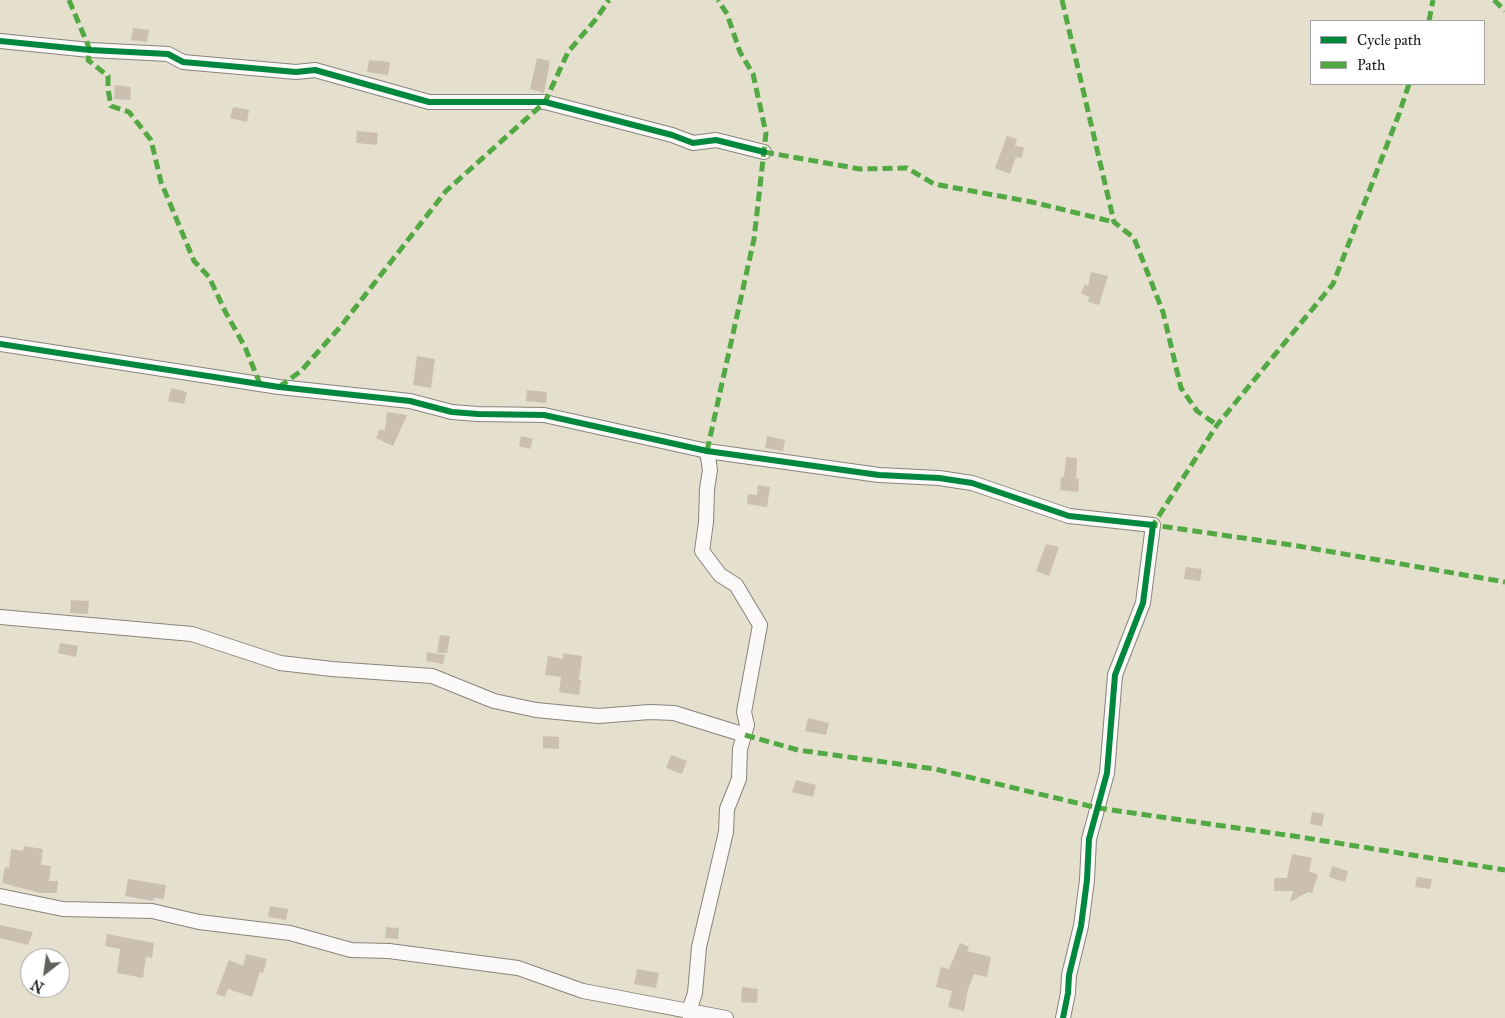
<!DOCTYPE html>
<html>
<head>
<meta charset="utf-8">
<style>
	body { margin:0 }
	#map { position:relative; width:1505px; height:1018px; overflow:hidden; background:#e5dfce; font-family:"IM FELL Great Primer",serif }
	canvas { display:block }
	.legend { position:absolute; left:1310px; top:20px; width:175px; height:65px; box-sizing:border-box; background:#fff; border:1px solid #a4a4a4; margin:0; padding:6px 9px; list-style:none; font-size:15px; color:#1c1c1c }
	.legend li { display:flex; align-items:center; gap:10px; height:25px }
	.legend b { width:25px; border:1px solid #a4a4a4 }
	.north { position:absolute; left:20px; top:948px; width:50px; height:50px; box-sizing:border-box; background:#fff; border:1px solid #a4a4a4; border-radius:50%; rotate:210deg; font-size:14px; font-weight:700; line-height:20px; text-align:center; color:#1c1c1c }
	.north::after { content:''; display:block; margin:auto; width:18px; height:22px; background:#62605a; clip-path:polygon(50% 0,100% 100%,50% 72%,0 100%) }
</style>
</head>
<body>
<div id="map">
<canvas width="1505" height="1018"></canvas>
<ul class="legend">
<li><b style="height:6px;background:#00873e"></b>Cycle path</li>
<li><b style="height:6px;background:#52a943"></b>Path</li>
</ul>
<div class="north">N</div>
</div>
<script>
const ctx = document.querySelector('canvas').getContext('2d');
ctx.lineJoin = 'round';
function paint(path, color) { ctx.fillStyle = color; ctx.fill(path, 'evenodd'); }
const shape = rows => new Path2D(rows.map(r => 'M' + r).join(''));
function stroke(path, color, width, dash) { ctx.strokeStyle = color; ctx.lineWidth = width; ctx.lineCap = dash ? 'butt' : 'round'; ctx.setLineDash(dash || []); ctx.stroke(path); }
paint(shape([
	[133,28,149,30,147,42,131,40],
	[537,58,550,61,544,93,530,89],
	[369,60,390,62,388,75,367,72],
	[115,85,131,87,130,100,114,99],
	[233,107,249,110,247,122,230,118],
	[357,131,378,133,377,145,356,143],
	[1007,136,1017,139,1015,146,1024,147,1022,158,1016,157,1010,174,995,168],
	[1091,272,1108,276,1099,305,1088,302,1089,297,1081,293,1085,284,1088,286],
	[417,356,435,359,431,388,413,385],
	[171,388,187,392,184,404,168,401],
	[527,390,547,392,546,403,526,401],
	[387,412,407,415,393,446,376,438,380,429,385,431],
	[521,436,533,439,530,449,519,446],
	[767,436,785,440,783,451,765,448],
	[1066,457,1077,458,1076,478,1079,479,1078,492,1060,490,1061,477,1064,477],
	[758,485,770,487,767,507,747,504,748,494,757,495],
	[1046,544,1059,547,1049,576,1036,571],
	[1186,567,1202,569,1200,581,1184,579],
	[71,600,89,601,88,614,70,613],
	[440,635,450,636,447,653,437,653],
	[60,643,78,646,76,657,58,653],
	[427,652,445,655,443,664,426,661],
	[563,653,582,656,579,680,581,680,579,695,559,692,561,677,545,675,548,656,563,659],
	[808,718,829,723,826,735,805,731],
	[543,736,559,737,559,749,543,748],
	[671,755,687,761,682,774,666,768],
	[796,780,816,785,813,797,792,792],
	[1312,812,1324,814,1322,826,1310,824],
	[24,846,43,849,41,865,51,866,49,881,58,881,57,893,40,893,2,883,5,867,9,868,11,849,23,851],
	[1292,854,1312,858,1309,871,1318,875,1312,893,1308,892,1290,902,1293,891,1274,891,1274,878,1287,878],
	[1332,866,1348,871,1345,882,1329,877],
	[1417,877,1432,879,1430,889,1415,887],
	[128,879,166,885,164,899,154,898,153,901,125,896],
	[270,906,288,909,286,920,268,917],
	[0,925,33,932,28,945,0,938],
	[386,927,399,928,398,939,385,938],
	[107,934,154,943,152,958,146,957,143,978,117,973,120,949,105,946],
	[960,943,969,947,967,951,991,957,987,977,974,974,968,989,964,1011,948,1007,952,991,936,987,941,967,949,969],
	[246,954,267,959,263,973,260,972,252,997,228,989,225,997,216,994,229,960,243,966],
	[637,969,659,973,656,988,634,984],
	[742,987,758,989,757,1003,741,1002]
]), '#cbbfb2');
const street = shape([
	[0,41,90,50,168,54,183,62,296,72,315,70,429,102,545,102,672,135,693,143,716,140,764,152],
	[0,344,279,387,410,401,452,412,478,414,544,415,707,451,879,475,939,478,972,483,1069,516,1153,525,1143,603,1115,675,1107,773,1089,839,1087,880,1081,926,1069,975,1068,993,1063,1018],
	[0,617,192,634,280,663,332,669,432,676,494,701,536,710,598,716,650,712,674,713,745,735],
	[0,896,63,909,152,911,199,922,290,933,351,950,389,951,518,968,583,991,726,1018],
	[690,1018,689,1011,695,993,699,947,726,832,727,809,739,779,740,749,747,725,744,712,760,625,736,585,720,575,702,551,706,522,707,489,710,470,707,451]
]);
stroke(street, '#87847b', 16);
stroke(street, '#fbfaf8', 14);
stroke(shape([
	[69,0,90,50,88,60,108,76,108,89,111,106,129,112,151,140,161,182,194,261,209,277,226,313,245,347,260,384],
	[1062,0,1114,222,1134,238,1163,312,1181,388,1197,411,1217,425],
	[1494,0,1505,11],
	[1429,21,1433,0],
	[1409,84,1399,114,1333,284,1217,425,1153,525,1298,546,1505,582],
	[764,152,860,169,907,168,934,184,1032,202,1114,222],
	[279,387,301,371,341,326,446,191,545,102,568,52,596,19,609,0],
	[707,451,754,239,766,133,753,74,740,52,727,14,718,0],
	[745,735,798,750,935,769,1098,808,1300,837,1505,870]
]), '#52a943', 5, [10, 5]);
stroke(shape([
	[0,41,90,50,168,54,183,62,296,72,315,70,429,102,545,102,672,135,693,143,716,140,764,152],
	[0,344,279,387,410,401,452,412,478,414,544,415,707,451,879,475,939,478,972,483,1069,516,1153,525,1143,603,1115,675,1107,773,1089,839,1087,880,1081,926,1069,975,1068,993,1063,1018]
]), '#00873e', 6);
</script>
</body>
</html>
